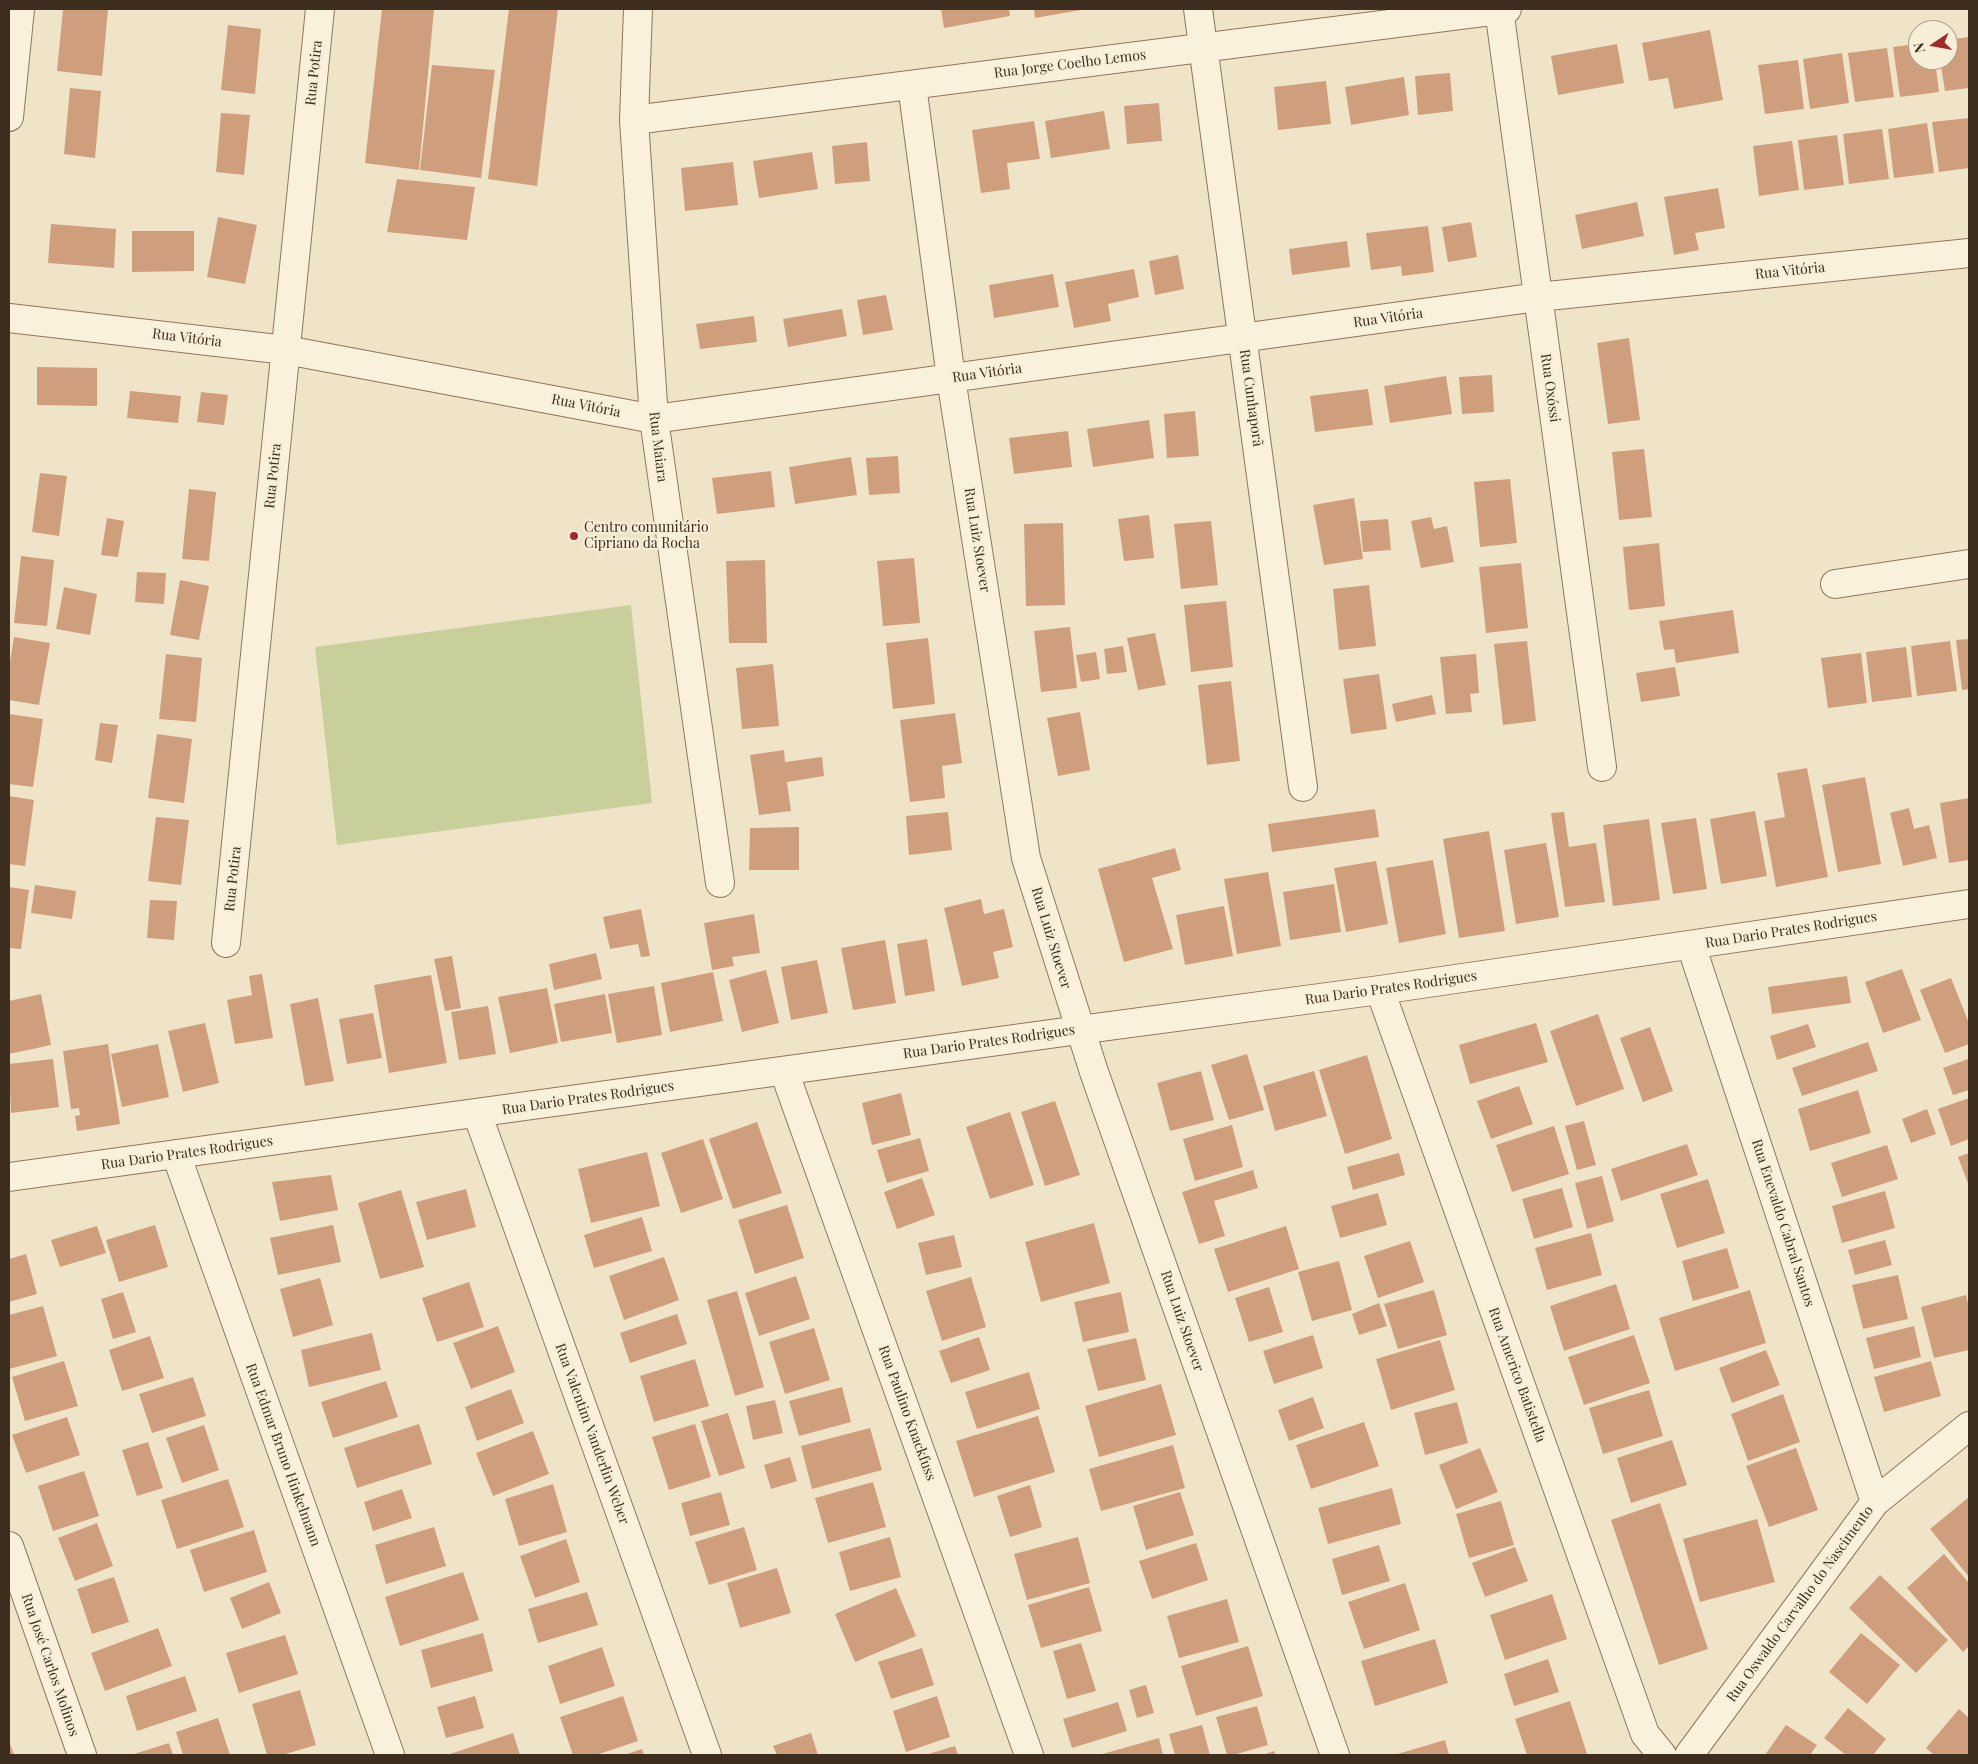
<!DOCTYPE html>
<html>
<head>
<meta charset="utf-8">
<style>
	body { margin:0 }
	#map { position:relative; width:1978px; height:1764px; overflow:hidden; background:#f0e4c8; font-family:"Playfair Display",serif }
	canvas { display:block }
	.frame { position:absolute; inset:0; border:10px solid #3d2e20; pointer-events:none }
	.north { position:absolute; left:1908px; top:20px; width:50px; height:50px; box-sizing:border-box; background:#f7eed8; border:1px solid #ada18e; border-radius:50%; rotate:258deg; font-size:14px; font-weight:700; line-height:20px; text-align:center; color:#3d2e20 }
	.north::after { content:''; display:block; margin:auto; width:18px; height:22px; background:#9e2a2b; clip-path:polygon(50% 0,100% 100%,50% 72%,0 100%) }
</style>
</head>
<body>
<div id="map">
<canvas width="1978" height="1764"></canvas>
<div class="frame"></div>
<div class="north">N</div>
</div>
<script>
const ctx = document.querySelector('canvas').getContext('2d');
ctx.lineJoin = 'round';
function paint(path, color) { ctx.fillStyle = color; ctx.fill(path, 'evenodd'); }
const shape = rows => new Path2D(rows.map(r => 'M' + r).join(''));
function stroke(path, color, width, dash) { ctx.strokeStyle = color; ctx.lineWidth = width; ctx.lineCap = dash ? 'butt' : 'round'; ctx.setLineDash(dash || []); ctx.stroke(path); }
function write(font, color, halo, rows, align = 'center') {
  ctx.font = font + ' "Playfair Display",serif'; ctx.lineWidth = 4; ctx.setLineDash([]); ctx.textBaseline = 'middle'; ctx.strokeStyle = halo; ctx.fillStyle = color; for (const [text, x, y, turn = 0] of rows) {
    ctx.save(); ctx.translate(x, y); ctx.rotate((+turn || 0) * Math.PI / 180); ctx.textAlign = isNaN(turn) ? turn : align; if (halo) ctx.strokeText(text, 0, 0); ctx.fillText(text, 0, 0); ctx.restore();
  }
}
paint(shape([
	[631,605,652,803,337,845,315,647]
]), '#c9cf9b');
paint(shape([
	[63,9,108,9,102,76,57,71],
	[382,9,434,9,419,170,365,163],
	[509,9,558,9,537,186,488,179],
	[941,9,1009,9,1010,16,944,28],
	[1034,9,1081,9,1081,10,1035,18],
	[228,25,261,29,255,94,221,90],
	[1710,30,1723,100,1674,109,1668,78,1649,81,1642,43],
	[1969,37,1969,88,1945,91,1940,60,1948,60,1948,40],
	[1617,44,1624,83,1558,95,1551,56],
	[1918,44,1918,60,1935,60,1939,92,1900,97,1893,47],
	[1887,48,1894,97,1855,102,1848,53],
	[1842,53,1849,103,1810,109,1803,59],
	[1798,60,1804,109,1765,114,1758,65],
	[432,65,495,70,481,178,420,170],
	[1450,73,1453,111,1418,115,1415,76],
	[1404,77,1409,115,1351,125,1345,87],
	[1326,81,1331,124,1278,130,1274,87],
	[70,88,101,91,95,158,64,154],
	[1159,103,1162,141,1127,144,1124,106],
	[1104,111,1110,149,1051,158,1045,121],
	[221,113,250,115,244,175,216,172],
	[1969,118,1969,168,1939,172,1932,122],
	[1034,121,1040,159,1007,163,1010,189,981,193,972,130],
	[1927,123,1934,173,1894,178,1888,129],
	[1882,129,1889,179,1849,184,1843,134],
	[1837,135,1844,185,1804,190,1798,140],
	[1792,141,1799,190,1759,196,1753,146],
	[867,142,870,181,835,184,832,146],
	[812,152,818,189,759,198,753,161],
	[733,162,738,205,685,211,681,168],
	[397,179,475,187,467,240,387,232],
	[1718,188,1725,228,1695,233,1699,250,1674,255,1664,197],
	[1637,202,1644,236,1582,249,1575,215],
	[218,217,257,225,245,284,207,277],
	[1471,222,1477,257,1448,262,1442,227],
	[51,224,116,229,114,268,48,263],
	[1428,226,1434,272,1402,276,1401,266,1371,270,1366,233],
	[132,231,194,231,194,271,132,272],
	[1347,241,1350,267,1292,275,1289,249],
	[1178,255,1184,289,1155,295,1149,261],
	[1134,269,1139,297,1108,304,1111,321,1074,328,1065,282],
	[1053,274,1059,307,994,318,989,285],
	[886,295,893,330,863,335,857,300],
	[842,309,847,336,788,347,783,319],
	[754,316,757,342,700,349,696,324],
	[1629,338,1640,420,1608,424,1597,343],
	[37,367,97,368,97,406,37,405],
	[1492,375,1494,412,1462,414,1459,377],
	[1446,376,1452,414,1390,423,1384,386],
	[1368,389,1373,425,1315,432,1310,396],
	[130,391,181,396,178,423,127,418],
	[201,392,228,395,224,425,197,422],
	[1195,411,1199,456,1167,458,1164,414],
	[1149,420,1154,458,1093,467,1087,429],
	[1068,431,1072,467,1014,474,1009,438],
	[1644,449,1652,517,1619,520,1612,452],
	[898,456,900,493,869,495,866,458],
	[851,457,857,495,795,504,789,467],
	[771,471,775,507,717,514,712,478],
	[40,473,67,476,59,536,32,532],
	[1510,479,1517,543,1480,547,1474,482],
	[189,489,216,492,209,561,182,559],
	[1354,498,1363,559,1324,565,1313,505],
	[1149,515,1154,558,1124,561,1118,519],
	[1431,517,1434,529,1447,526,1454,562,1421,568,1411,521],
	[107,518,124,521,118,557,101,555],
	[1388,519,1391,550,1363,552,1360,521],
	[1211,521,1218,585,1181,589,1174,524],
	[1063,523,1065,605,1026,606,1024,524],
	[1659,543,1665,606,1629,610,1623,547],
	[21,556,54,560,47,626,14,623],
	[914,558,920,623,883,626,877,561],
	[765,560,767,643,729,643,726,561],
	[1521,563,1528,628,1486,633,1479,567],
	[137,572,166,573,164,604,135,602],
	[180,580,209,586,199,640,170,635],
	[1369,585,1376,646,1339,650,1333,589],
	[64,587,97,594,90,635,56,629],
	[1226,601,1233,667,1191,672,1184,605],
	[1733,610,1739,653,1676,663,1674,649,1664,650,1659,621],
	[1070,627,1077,688,1041,692,1034,631],
	[1155,633,1166,685,1138,690,1127,638],
	[14,637,50,643,39,705,9,700,9,668],
	[928,638,935,704,893,709,886,643],
	[1969,639,1969,689,1962,690,1956,640],
	[1527,641,1536,721,1503,725,1494,644],
	[1950,641,1957,691,1917,696,1911,646],
	[1123,646,1127,672,1107,674,1104,649],
	[1906,647,1912,697,1872,702,1866,652],
	[1096,652,1100,679,1081,682,1076,655],
	[1861,653,1867,703,1828,708,1821,658],
	[166,654,202,658,196,722,159,719],
	[1476,654,1479,693,1470,694,1472,712,1446,714,1440,657],
	[773,664,779,726,742,729,736,668],
	[1675,667,1680,696,1641,702,1636,673],
	[1379,674,1387,729,1351,734,1343,679],
	[1231,681,1240,761,1207,765,1198,685],
	[1432,695,1436,714,1396,722,1392,704],
	[1080,712,1090,770,1058,776,1047,718],
	[955,713,962,763,942,766,945,798,910,802,900,720],
	[9,714,43,719,33,787,9,784],
	[100,723,118,725,112,763,95,760],
	[157,734,192,739,184,803,148,798],
	[784,750,785,762,822,757,824,776,787,782,791,811,759,815,750,755],
	[1807,768,1828,877,1776,887,1764,821,1785,817,1777,773],
	[1865,777,1881,864,1838,872,1822,785],
	[9,796,34,800,25,866,9,864],
	[1969,798,1969,860,1949,863,1940,803],
	[1909,808,1914,829,1929,825,1937,858,1903,866,1890,813],
	[1375,809,1379,837,1272,852,1268,824],
	[1755,811,1767,876,1721,884,1710,819],
	[948,812,952,850,909,855,906,816],
	[1564,812,1569,847,1596,843,1605,902,1565,907,1551,813],
	[156,817,189,820,181,885,148,881],
	[1696,818,1707,889,1673,894,1661,823],
	[1649,819,1660,900,1613,906,1603,825],
	[799,827,799,870,749,870,750,828],
	[1489,831,1505,931,1459,938,1443,839],
	[1546,843,1559,917,1516,924,1504,850],
	[1175,848,1181,870,1152,878,1173,949,1124,962,1098,869],
	[1433,860,1446,934,1399,943,1386,868],
	[1376,861,1388,924,1346,932,1334,868],
	[1268,872,1281,946,1237,954,1224,879],
	[1334,884,1341,932,1290,940,1283,892],
	[35,885,76,891,72,919,31,913],
	[9,887,29,890,21,949,9,948],
	[981,899,984,914,1004,909,1013,947,993,952,999,978,962,986,944,908],
	[150,900,177,901,174,940,147,938],
	[1224,906,1233,956,1185,965,1176,915],
	[641,909,650,956,641,957,638,944,610,949,603,917],
	[754,914,760,953,732,957,734,966,712,970,704,923],
	[927,939,935,991,905,996,897,944],
	[885,940,896,1003,853,1010,841,948],
	[596,953,602,979,554,990,549,964],
	[452,956,461,1008,445,1011,434,959],
	[817,960,828,1013,791,1020,781,967],
	[1902,969,1921,1020,1883,1033,1865,982],
	[766,970,779,1023,742,1032,729,980],
	[713,972,723,1021,670,1032,661,983],
	[262,974,273,1038,235,1044,227,1000,252,995,249,976],
	[431,975,447,1063,389,1073,374,985],
	[1847,976,1851,1003,1772,1014,1768,987],
	[1951,978,1969,1023,1969,1044,1945,1053,1920,990],
	[654,986,662,1035,617,1043,608,994],
	[547,988,558,1043,510,1053,498,997],
	[41,994,51,1045,9,1054,9,1001],
	[605,994,612,1033,561,1042,554,1004],
	[318,998,334,1081,305,1086,290,1004],
	[488,1006,496,1054,459,1060,451,1012],
	[373,1013,382,1058,347,1064,339,1019],
	[1598,1014,1624,1089,1576,1106,1550,1031],
	[205,1023,219,1083,183,1092,168,1031],
	[1536,1023,1548,1062,1470,1084,1459,1045],
	[1808,1024,1816,1047,1777,1060,1770,1036],
	[1650,1027,1673,1091,1643,1102,1620,1038],
	[1868,1042,1878,1071,1802,1096,1792,1068],
	[108,1044,120,1124,77,1131,75,1116,80,1115,79,1108,71,1109,63,1051],
	[158,1044,169,1097,122,1107,111,1054],
	[1247,1054,1264,1110,1229,1120,1211,1065],
	[1367,1055,1392,1139,1345,1154,1319,1070],
	[53,1059,59,1107,11,1113,9,1064],
	[1968,1059,1969,1090,1953,1095,1943,1068],
	[1201,1071,1214,1120,1170,1131,1157,1083],
	[1314,1071,1327,1116,1275,1131,1263,1086],
	[1519,1086,1533,1124,1491,1139,1477,1101],
	[1858,1090,1871,1133,1810,1151,1798,1109],
	[901,1093,911,1135,872,1145,862,1103],
	[1969,1098,1969,1139,1951,1146,1938,1109],
	[1055,1101,1080,1175,1045,1186,1021,1112],
	[1927,1109,1936,1134,1911,1143,1902,1119],
	[1010,1112,1034,1185,990,1199,966,1127],
	[1584,1121,1596,1165,1577,1170,1565,1126],
	[757,1122,782,1193,733,1209,709,1139],
	[1232,1125,1243,1167,1195,1181,1183,1139],
	[1554,1126,1569,1174,1512,1192,1496,1145],
	[920,1138,929,1171,887,1183,877,1150],
	[703,1139,723,1199,681,1213,661,1153],
	[1687,1144,1698,1175,1621,1201,1611,1169],
	[1887,1145,1898,1179,1842,1197,1831,1163],
	[647,1152,660,1206,591,1223,578,1169],
	[1399,1153,1405,1175,1353,1190,1347,1167],
	[1969,1153,1969,1186,1958,1157],
	[1253,1170,1258,1188,1214,1201,1225,1236,1199,1244,1182,1192],
	[331,1175,338,1210,280,1221,272,1182],
	[1602,1176,1614,1221,1587,1229,1575,1183],
	[922,1178,935,1215,897,1229,884,1192],
	[1708,1179,1725,1233,1677,1248,1660,1194],
	[1562,1188,1573,1227,1534,1239,1522,1199],
	[466,1189,476,1227,427,1240,416,1202],
	[401,1190,424,1267,380,1279,358,1203],
	[1885,1191,1895,1228,1842,1243,1832,1206],
	[1378,1193,1387,1225,1340,1238,1331,1206],
	[787,1205,804,1258,755,1274,738,1220],
	[642,1217,652,1251,594,1268,584,1235],
	[1094,1223,1110,1283,1041,1302,1025,1242],
	[155,1225,168,1267,119,1282,106,1240],
	[333,1225,341,1262,278,1275,270,1238],
	[97,1226,106,1253,60,1267,51,1240],
	[1286,1226,1299,1269,1228,1292,1214,1249],
	[1591,1233,1602,1275,1547,1290,1535,1248],
	[954,1235,962,1267,926,1275,918,1243],
	[1885,1240,1892,1265,1855,1275,1848,1250],
	[1410,1241,1424,1282,1378,1298,1364,1256],
	[1727,1248,1739,1288,1693,1301,1682,1261],
	[26,1254,37,1294,9,1302,9,1259],
	[664,1257,679,1300,624,1320,609,1276],
	[1339,1261,1352,1310,1312,1321,1298,1272],
	[1898,1275,1908,1319,1863,1329,1852,1285],
	[796,1276,810,1319,759,1336,745,1293],
	[971,1277,986,1327,942,1341,926,1291],
	[320,1278,333,1325,293,1337,280,1289],
	[469,1282,484,1327,437,1342,422,1298],
	[1616,1284,1630,1329,1564,1351,1550,1306],
	[1269,1287,1283,1332,1249,1342,1235,1298],
	[1434,1290,1447,1335,1398,1349,1384,1304],
	[1750,1290,1766,1343,1675,1371,1659,1318],
	[737,1291,764,1387,735,1396,707,1300],
	[123,1292,136,1332,113,1339,101,1299],
	[1121,1292,1129,1332,1083,1342,1074,1302],
	[1966,1295,1969,1308,1969,1350,1934,1358,1921,1307],
	[1379,1303,1387,1326,1359,1335,1352,1314],
	[43,1306,57,1356,9,1369,9,1315],
	[677,1314,687,1344,630,1363,620,1333],
	[498,1326,515,1372,471,1389,453,1343],
	[1914,1326,1921,1357,1874,1369,1866,1338],
	[814,1328,830,1380,785,1394,769,1342],
	[372,1333,381,1370,309,1387,301,1350],
	[1313,1335,1323,1368,1274,1384,1263,1351],
	[1634,1335,1650,1383,1584,1405,1568,1357],
	[150,1336,164,1378,122,1391,109,1350],
	[979,1337,990,1370,951,1383,939,1351],
	[1136,1338,1146,1380,1098,1391,1087,1349],
	[1440,1340,1455,1390,1391,1410,1376,1359],
	[1766,1350,1780,1385,1732,1403,1719,1368],
	[695,1359,709,1406,654,1422,640,1376],
	[64,1361,78,1406,25,1421,12,1377],
	[1931,1361,1941,1396,1884,1412,1874,1377],
	[1029,1372,1040,1409,977,1429,965,1392],
	[193,1377,206,1416,152,1433,139,1394],
	[386,1381,398,1417,333,1438,321,1402],
	[1161,1384,1176,1435,1099,1457,1085,1406],
	[842,1387,851,1422,799,1436,789,1401],
	[511,1389,524,1423,477,1441,465,1407],
	[1649,1390,1663,1436,1603,1454,1589,1408],
	[1783,1394,1800,1442,1748,1461,1731,1414],
	[1313,1397,1324,1428,1289,1441,1278,1410],
	[775,1400,783,1433,753,1440,746,1406],
	[1457,1402,1468,1443,1425,1455,1414,1413],
	[728,1413,745,1468,719,1476,701,1421],
	[1038,1416,1055,1472,974,1497,956,1441],
	[67,1417,80,1455,26,1473,12,1435],
	[1364,1422,1379,1466,1311,1489,1296,1445],
	[419,1424,432,1464,357,1488,344,1448],
	[695,1424,711,1477,669,1490,652,1437],
	[204,1425,219,1470,182,1483,166,1438],
	[870,1428,882,1470,812,1489,801,1446],
	[533,1431,549,1474,493,1496,476,1453],
	[1672,1440,1687,1485,1631,1503,1617,1458],
	[148,1442,163,1488,137,1496,122,1450],
	[1173,1445,1185,1488,1101,1511,1089,1469],
	[1480,1448,1498,1492,1456,1509,1439,1465],
	[1796,1448,1818,1510,1769,1527,1746,1466],
	[790,1457,797,1481,771,1489,764,1465],
	[84,1471,99,1516,53,1531,38,1486],
	[228,1479,244,1527,177,1549,161,1500],
	[873,1482,886,1527,828,1543,815,1498],
	[553,1484,567,1532,519,1546,505,1499],
	[1030,1485,1042,1527,1010,1537,997,1496],
	[1392,1488,1401,1524,1328,1544,1318,1508],
	[402,1489,412,1518,373,1531,364,1502],
	[721,1492,730,1525,690,1536,681,1503],
	[1180,1492,1194,1535,1146,1550,1133,1506],
	[1969,1497,1969,1577,1930,1529],
	[1501,1501,1514,1545,1469,1558,1456,1514],
	[1660,1503,1708,1649,1659,1665,1611,1520],
	[1757,1519,1775,1582,1700,1602,1683,1539],
	[97,1523,113,1566,75,1581,58,1538],
	[434,1527,446,1566,386,1584,375,1545],
	[744,1527,757,1570,709,1585,695,1542],
	[254,1530,267,1572,204,1592,190,1550],
	[890,1537,901,1577,850,1591,839,1552],
	[1078,1537,1090,1583,1027,1600,1014,1554],
	[566,1539,580,1582,535,1598,520,1556],
	[1196,1543,1208,1580,1152,1599,1139,1561],
	[1379,1545,1390,1581,1342,1595,1332,1559],
	[1515,1547,1528,1581,1485,1597,1472,1563],
	[1944,1554,1969,1583,1969,1646,1963,1652,1907,1588],
	[777,1568,791,1613,740,1628,727,1583],
	[463,1572,479,1620,400,1646,385,1597],
	[1880,1575,1948,1640,1916,1673,1849,1608],
	[114,1577,129,1622,92,1634,77,1589],
	[269,1582,281,1613,242,1629,230,1598],
	[1405,1583,1420,1630,1364,1649,1348,1602],
	[1089,1587,1102,1631,1041,1648,1028,1605],
	[896,1588,916,1636,855,1662,835,1614],
	[587,1592,598,1625,538,1643,528,1609],
	[1552,1594,1567,1639,1505,1660,1490,1615],
	[1227,1599,1239,1642,1179,1658,1167,1616],
	[158,1628,172,1666,105,1691,91,1653],
	[483,1633,493,1671,431,1688,421,1650],
	[1861,1633,1900,1665,1867,1704,1829,1672],
	[285,1635,298,1674,239,1693,226,1653],
	[1435,1639,1448,1683,1375,1706,1361,1661],
	[1081,1643,1096,1691,1067,1699,1053,1651],
	[1248,1646,1263,1696,1196,1716,1181,1666],
	[602,1647,615,1686,560,1704,548,1666],
	[922,1648,934,1685,891,1699,878,1662],
	[1548,1659,1559,1692,1514,1706,1504,1674],
	[185,1676,197,1711,137,1731,126,1696],
	[1146,1685,1154,1713,1137,1718,1129,1690],
	[300,1690,316,1745,282,1755,267,1755,252,1704],
	[475,1696,484,1728,446,1738,437,1707],
	[623,1696,638,1741,596,1755,573,1755,560,1717],
	[937,1696,950,1737,906,1752,893,1711],
	[1570,1701,1587,1754,1527,1755,1515,1719],
	[1118,1702,1127,1731,1072,1748,1063,1719],
	[1257,1706,1268,1745,1233,1755,1227,1755,1216,1717],
	[1848,1708,1886,1739,1873,1755,1846,1755,1824,1738],
	[1959,1709,1969,1718,1969,1755,1934,1755,1926,1748],
	[218,1718,230,1755,183,1755,176,1732],
	[1202,1725,1210,1755,1175,1755,1169,1734],
	[1786,1725,1817,1745,1810,1755,1765,1755],
	[513,1733,520,1755,447,1755],
	[811,1733,818,1755,777,1755,773,1746],
	[1159,1738,1163,1755,1099,1755],
	[1445,1740,1449,1755,1394,1755],
	[9,1741,14,1755,9,1755],
	[169,1743,173,1755,131,1755],
	[955,1746,958,1755,925,1755],
	[642,1749,644,1755,624,1755],
	[1274,1751,1276,1755,1263,1755]
]), '#cf9f7d');
const minor = shape([
	[638,9,634,120,654,419,720,883],
	[1198,9,1303,787],
	[1499,9,1602,767],
	[912,85,951,378,1026,858,1094,1072,1335,1755],
	[9,117,20,9],
	[634,120,1507,9],
	[9,318,286,350,654,419,1538,297,1969,253],
	[1835,584,1969,564],
	[226,943,320,9],
	[1691,945,1875,1502],
	[1380,990,1645,1734,1662,1755],
	[784,1071,1029,1755],
	[477,1113,707,1755],
	[176,1154,390,1755],
	[9,1177,1079,1030,1380,990,1969,904],
	[9,1546,82,1755],
	[1689,1755,1875,1502,1969,1426]
]);
stroke(minor, '#8d765c', 30);
stroke(minor, '#faf1dc', 28);
for (const [x, y, r, color] of [
	[574,536,5,"#9e2a2b"]
]) { const dot = new Path2D(); dot.arc(x, y, r, 0, 2 * Math.PI); ctx.fillStyle = color; ctx.fill(dot); stroke(dot, '#f7eed8', 2); }
write('14px', '#3d2e20', '#f7eed8', [
	["Rua Jorge Coelho Lemos",1070,64,-7],
	["Rua Potira",314,73,-84],
	["Rua Vitória",1790,271,-6],
	["Rua Vitória",1388,318,-8],
	["Rua Vitória",187,338,7],
	["Rua Vitória",987,373,-8],
	["Rua Oxóssi",1550,388,82],
	["Rua Cunhaporã",1251,398,82],
	["Rua Vitória",586,406,11],
	["Rua Maiara",658,447,83],
	["Rua Potira",273,476,-84],
	["Rua Luiz Stoever",977,540,81],
	["Rua Potira",233,879,-84],
	["Rua Dario Prates Rodrigues",1791,930,-9],
	["Rua Luiz Stoever",1051,938,73],
	["Rua Dario Prates Rodrigues",1391,988,-8],
	["Rua Dario Prates Rodrigues",989,1042,-8],
	["Rua Dario Prates Rodrigues",588,1098,-8],
	["Rua Dario Prates Rodrigues",187,1153,-8],
	["Rua Enevaldo Cabral Santos",1783,1223,72],
	["Rua Luiz Stoever",1182,1321,71],
	["Rua Americo Batistella",1517,1375,70],
	["Rua Paulino Knackfuss",907,1413,70],
	["Rua Valentim Vanderlin Weber",592,1434,70],
	["Rua Edmar Bruno Hinkelmann",283,1455,70],
	["Rua Oswaldo Carvalho do Nascimento",1800,1604,-54],
	["Rua José Carlos Molinos",50,1665,71]
]);
write('14px', '#3d2e20', '#f7eed8', [
	["Centro comunitário",584,528],
	["Cipriano da Rocha",584,544]
], 'left');
</script>
</body>
</html>
